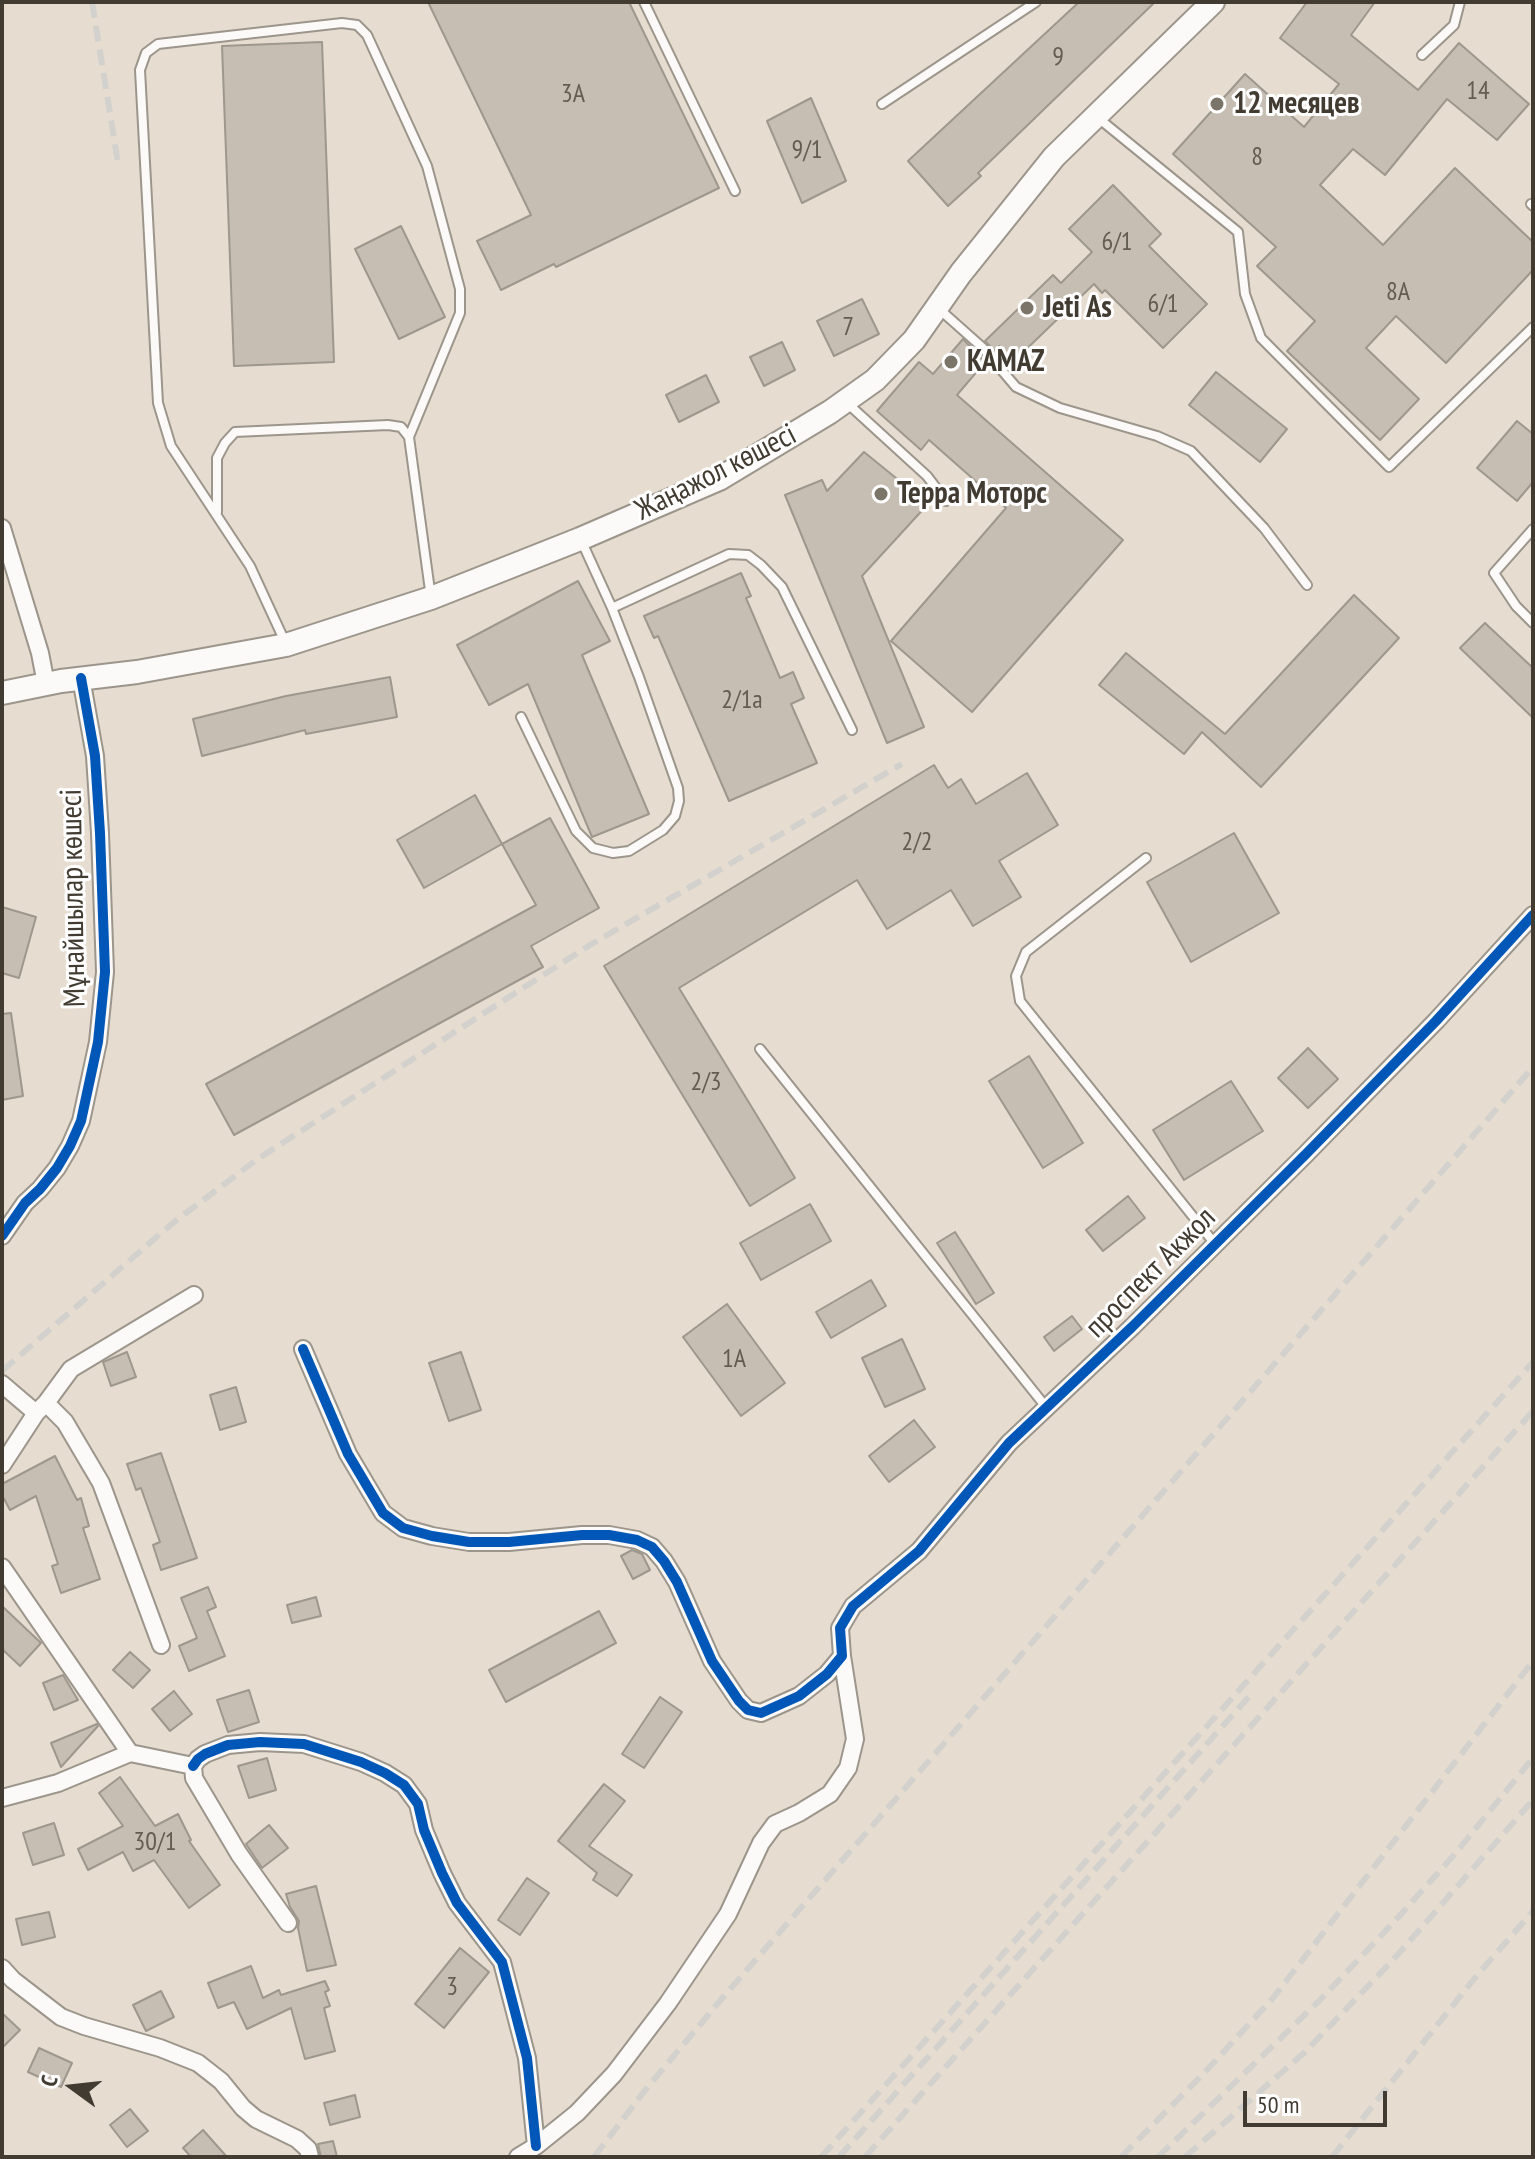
<!DOCTYPE html>
<html>
<head>
<meta charset="utf-8">
<style>
	body { margin:0 }
	#map { position:relative; width:1535px; height:2159px; overflow:hidden; background:#e6ddd0; font-family:"PT Sans Narrow",sans-serif }
	canvas { display:block }
	.frame { position:absolute; inset:0; border:4px solid #413b31; pointer-events:none }
	.north { position:absolute; left:32px; top:2047px; width:80px; height:80px; -webkit-text-stroke:6px #fff; paint-order:stroke; rotate:285deg; font-size:22px; font-weight:700; line-height:32px; text-align:center; color:#413b31 }
	.north::after { content:''; display:block; margin:auto; width:28px; height:36px; background:#413b31; clip-path:polygon(50% 0,100% 100%,50% 72%,0 100%) }
	.scale { position:absolute; left:1243px; top:2091px; width:144px; height:36px; box-sizing:border-box; border:4px solid #413b31; border-top:0; padding-left:10px; font-size:24px; line-height:28px; white-space:nowrap; color:#413b31; -webkit-text-stroke:6px #fff; paint-order:stroke }
</style>
</head>
<body>
<div id="map">
<canvas width="1535" height="2159"></canvas>
<div class="frame"></div>
<div class="north">С</div>
<div class="scale">50 m</div>
</div>
<script>
const ctx = document.querySelector('canvas').getContext('2d');
ctx.lineJoin = 'round';
function paint(path, color) { ctx.fillStyle = color; ctx.fill(path, 'evenodd'); }
const shape = rows => new Path2D(rows.map(r => 'M' + r).join(''));
function stroke(path, color, width, dash) { ctx.strokeStyle = color; ctx.lineWidth = width; ctx.lineCap = dash ? 'butt' : 'round'; ctx.setLineDash(dash || []); ctx.stroke(path); }
function write(font, color, halo, rows, align = 'center') {
  ctx.font = font + ' "PT Sans Narrow",sans-serif'; ctx.lineWidth = 6; ctx.setLineDash([]); ctx.textBaseline = 'middle'; ctx.strokeStyle = halo; ctx.fillStyle = color; for (const [text, x, y, turn = 0] of rows) {
    ctx.save(); ctx.translate(x, y); ctx.rotate((+turn || 0) * Math.PI / 180); ctx.textAlign = isNaN(turn) ? turn : align; if (halo) ctx.strokeText(text, 0, 0); ctx.fillText(text, 0, 0); ctx.restore();
  }
}
const building = shape([
	[428,2,629,2,719,188,556,267,554,264,501,290,477,241,531,215,428,2],
	[1079,2,1155,2,978,173,981,176,948,206,908,161,1079,2],
	[1307,2,1375,2,1351,35,1418,90,1459,43,1529,104,1497,140,1447,99,1385,175,1353,149,1320,185,1383,245,1455,168,1533,242,1533,270,1446,363,1396,316,1366,348,1419,399,1380,440,1287,351,1315,321,1257,266,1276,247,1173,154,1245,74,1304,127,1339,84,1280,38,1307,2],
	[322,42,334,362,234,366,222,46,322,42],
	[811,98,846,181,802,203,767,121,811,98],
	[1113,185,1161,234,1149,246,1207,304,1163,348,1105,290,1102,293,1094,284,1014,361,999,346,995,351,985,341,1053,275,1061,283,1092,252,1069,229,1113,185],
	[401,226,445,317,399,339,355,249,401,226],
	[862,299,879,334,834,356,817,321,862,299],
	[963,339,985,362,957,395,1123,540,972,712,891,641,1006,508,929,440,921,450,877,411,919,362,933,374,963,339],
	[782,342,795,370,764,386,750,357,782,342],
	[1216,372,1287,429,1260,462,1189,405,1216,372],
	[706,375,719,402,679,422,666,395,706,375],
	[1517,421,1533,434,1533,482,1517,501,1477,468,1517,421],
	[864,452,928,504,862,576,924,727,887,743,785,495,822,480,827,491,864,452],
	[741,573,751,596,746,598,780,678,793,672,804,698,791,704,817,763,729,801,658,636,654,638,644,616,741,573],
	[578,581,610,641,582,655,649,814,592,837,528,684,489,705,457,645,578,581],
	[1354,595,1399,638,1261,787,1202,732,1184,754,1099,685,1126,653,1225,734,1354,595],
	[1485,623,1533,668,1533,718,1460,648,1485,623],
	[390,677,397,717,306,734,305,730,202,756,193,719,286,696,390,677],
	[934,765,948,788,961,779,976,804,1027,773,1058,825,999,861,1021,897,973,926,951,890,887,929,857,880,679,988,795,1178,750,1206,604,966,934,765],
	[475,795,502,844,424,888,397,840,475,795],
	[550,818,599,908,531,946,543,967,234,1135,206,1084,536,905,502,844,550,818],
	[1234,833,1279,913,1191,962,1147,882,1234,833],
	[2,907,36,917,19,978,2,973,2,907],
	[11,1013,23,1096,2,1100,2,1014,11,1013],
	[1308,1048,1338,1079,1308,1108,1278,1078,1308,1048],
	[1029,1056,1083,1143,1043,1168,989,1081,1029,1056],
	[1231,1081,1263,1131,1184,1180,1153,1130,1231,1081],
	[1128,1196,1145,1218,1103,1251,1086,1230,1128,1196],
	[810,1204,831,1241,761,1280,740,1243,810,1204],
	[955,1232,994,1293,976,1304,937,1243,955,1232],
	[871,1280,886,1306,831,1338,816,1312,871,1280],
	[727,1304,785,1383,741,1416,683,1337,727,1304],
	[1072,1316,1082,1329,1054,1351,1044,1337,1072,1316],
	[902,1339,925,1389,885,1407,862,1358,902,1339],
	[127,1352,136,1377,111,1386,103,1362,127,1352],
	[461,1352,481,1410,449,1421,429,1363,461,1352],
	[236,1387,246,1422,220,1430,210,1395,236,1387],
	[914,1420,935,1447,889,1482,869,1456,914,1420],
	[161,1453,197,1558,161,1570,153,1545,160,1542,141,1488,136,1490,127,1464,161,1453],
	[55,1456,77,1500,81,1498,89,1526,83,1528,100,1579,61,1593,52,1566,58,1564,36,1496,10,1510,2,1495,2,1484,55,1456],
	[632,1550,642,1554,650,1570,633,1579,621,1556,632,1550],
	[208,1587,216,1607,207,1611,225,1656,189,1671,179,1646,197,1638,181,1598,208,1587],
	[316,1597,321,1616,292,1623,287,1605,316,1597],
	[2,1606,41,1643,20,1666,2,1649,2,1606],
	[599,1611,616,1643,506,1702,489,1670,599,1611],
	[130,1652,150,1670,133,1688,113,1670,130,1652],
	[63,1675,78,1700,54,1710,43,1683,63,1675],
	[249,1690,259,1722,228,1732,217,1700,249,1690],
	[174,1691,192,1714,170,1731,152,1709,174,1691],
	[660,1697,682,1712,644,1768,622,1754,660,1697],
	[97,1724,98,1726,61,1767,51,1743,97,1724],
	[267,1758,276,1790,249,1798,238,1766,267,1758],
	[120,1777,155,1826,178,1814,191,1840,189,1841,220,1885,189,1908,154,1860,133,1871,123,1852,88,1870,78,1849,123,1826,99,1793,120,1777],
	[604,1784,625,1801,589,1846,632,1875,617,1896,593,1880,597,1873,558,1841,604,1784],
	[54,1823,64,1855,33,1865,23,1833,54,1823],
	[269,1825,288,1848,262,1868,246,1844,269,1825],
	[527,1878,549,1893,520,1935,498,1920,527,1878],
	[316,1886,336,1965,307,1971,298,1928,299,1921,290,1907,286,1894,316,1886],
	[49,1912,55,1937,22,1945,16,1919,49,1912],
	[460,1948,489,1972,444,2028,415,2004,460,1948],
	[251,1966,263,1998,279,1990,281,1995,325,1981,329,1990,325,1992,330,2006,324,2008,335,2051,305,2059,291,2008,247,2029,234,2002,218,2008,208,1983,251,1966],
	[161,1991,174,2017,146,2031,133,2005,161,1991],
	[2,2013,20,2030,2,2048,2,2013],
	[39,2048,72,2063,61,2087,28,2072,39,2048],
	[355,2095,360,2117,330,2125,324,2103,355,2095],
	[130,2109,148,2131,127,2147,110,2125,130,2109],
	[203,2130,227,2157,191,2157,183,2148,203,2130],
	[333,2141,337,2157,321,2157,318,2144,333,2141]
]);
paint(building, '#c6beb2');
stroke(building, '#9d978d', 2);
const lane = shape([
	[644,2,735,191],
	[1422,55,1454,25,1460,2],
	[882,104,1036,2],
	[1097,117,1238,232,1245,294,1261,338,1389,467,1533,327],
	[1531,204,1533,206],
	[938,308,983,348,1016,387,1060,408,1157,436,1191,451,1264,528,1307,585],
	[846,402,927,476,946,501],
	[217,512,217,458,225,443,235,432,388,425,401,427,409,437,431,598],
	[1533,529,1494,573,1516,606,1533,623],
	[612,608,729,554,748,555,761,565,782,587,852,730],
	[286,644,250,566,171,446,158,403,140,70,146,53,158,44,342,23,357,25,367,35,427,166,460,289,460,313,409,437],
	[521,717,576,831,593,848,613,853,629,851,663,830,675,816,679,801,678,788,639,677,612,608,581,540],
	[1146,858,1026,952,1016,976,1020,1001,1215,1244],
	[760,1049,1046,1407]
]);
const street = shape([
	[2,528,40,653,46,684],
	[2,1236,25,1203,40,1189,57,1168,70,1146,81,1121,98,1042,105,972,100,833,95,756,81,678],
	[303,1349,348,1454,383,1513,403,1528,432,1536,469,1542,509,1542,582,1535,609,1535,637,1540,652,1547,664,1561,677,1582,712,1661,739,1701,748,1710,761,1713,799,1696,827,1674,842,1656,840,1628,853,1606,919,1551,1009,1443,1132,1327,1306,1154,1436,1021,1533,915],
	[2,1384,36,1413],
	[46,1403,65,1422,101,1483,161,1645],
	[2,1465,36,1413,46,1403,71,1369,194,1295],
	[2,1567,130,1753],
	[193,1766,198,1759,205,1754,228,1745,260,1742,304,1744,361,1762,385,1773,404,1785,418,1804,424,1830,442,1873,457,1903,502,1962,527,2058,536,2146],
	[2,1798,58,1783,130,1753,193,1766,194,1778,239,1854,288,1923],
	[2,1968,13,1980,61,2017,84,2026,160,2048,198,2063,221,2081,243,2108,256,2119,297,2139,308,2149,310,2157],
	[518,2157,536,2146,577,2113,614,2074,668,2003,728,1914,761,1843,775,1824,799,1813,830,1794,848,1768,855,1739,842,1656]
]);
const secondary = shape([
	[2,693,61,681,137,672,286,645,431,598,580,539,719,479,830,412,875,380,914,340,961,273,1054,157,1213,2]
]);
stroke(lane, '#9c958b', 12);
stroke(street, '#9c958b', 20);
stroke(secondary, '#9c958b', 26);
stroke(lane, '#fbfaf8', 8);
stroke(street, '#fbfaf8', 16);
stroke(secondary, '#fbfaf8', 22);
stroke(shape([
	[92,2,118,163],
	[2,1371,174,1222,259,1158,590,945,902,764],
	[594,2157,646,2089,725,1995,1533,1067],
	[821,2157,1533,1362],
	[839,2157,1254,1691],
	[865,2157,1533,1411],
	[1121,2157,1205,2072,1273,1998,1533,1661],
	[1158,2157,1320,2000,1393,1923,1454,1855,1533,1758],
	[1185,2157,1304,2053,1393,1960,1533,1800],
	[1332,2157,1474,1979,1533,1911]
]), '#d3d1cd', 6, [16, 8]);
stroke(shape([
	[2,1236,25,1203,40,1189,57,1168,70,1146,81,1121,98,1042,105,972,100,833,95,756,81,678],
	[303,1349,348,1454,383,1513,403,1528,432,1536,469,1542,509,1542,582,1535,609,1535,637,1540,652,1547,664,1561,677,1582,712,1661,739,1701,748,1710,761,1713,799,1696,827,1674,842,1656,840,1628,853,1606,919,1551,1009,1443,1132,1327,1306,1154,1436,1021,1533,915],
	[193,1766,198,1759,205,1754,228,1745,260,1742,304,1744,361,1762,385,1773,404,1785,418,1804,424,1830,442,1873,457,1903,502,1962,527,2058,536,2146]
]), '#0057b8', 10);
for (const [x, y, r, color] of [
	[1217,104,8,"#7b7469"],
	[1027,308,8,"#7b7469"],
	[951,362,8,"#7b7469"],
	[881,494,8,"#7b7469"]
]) { const dot = new Path2D(); dot.arc(x, y, r, 0, 2 * Math.PI); ctx.fillStyle = color; ctx.fill(dot); stroke(dot, '#fff', 3); }
write('26px', '#625c51', null, [
	["9",1058,58],
	["14",1478,92],
	["3А",573,95],
	["9/1",807,151],
	["8",1257,158],
	["6/1",1117,243],
	["8А",1398,293],
	["6/1",1163,305],
	["7",848,328],
	["2/1а",742,701],
	["2/2",917,843],
	["2/3",706,1083],
	["1А",734,1360],
	["30/1",155,1843],
	["3",452,1988]
]);
write('bold 30px', '#413b31', '#fff', [
	["12 месяцев",1233,104],
	["Jeti As",1043,308],
	["KAMAZ",967,362],
	["Терра Моторс",897,494]
], 'left');
write('30px', '#413b31', '#fff', [
	["Жаңажол көшесі",716,473,-27],
	["Мұнайшылар көшесі",74,898,-91],
	["проспект Акжол",1151,1273,-45]
]);
</script>
</body>
</html>
